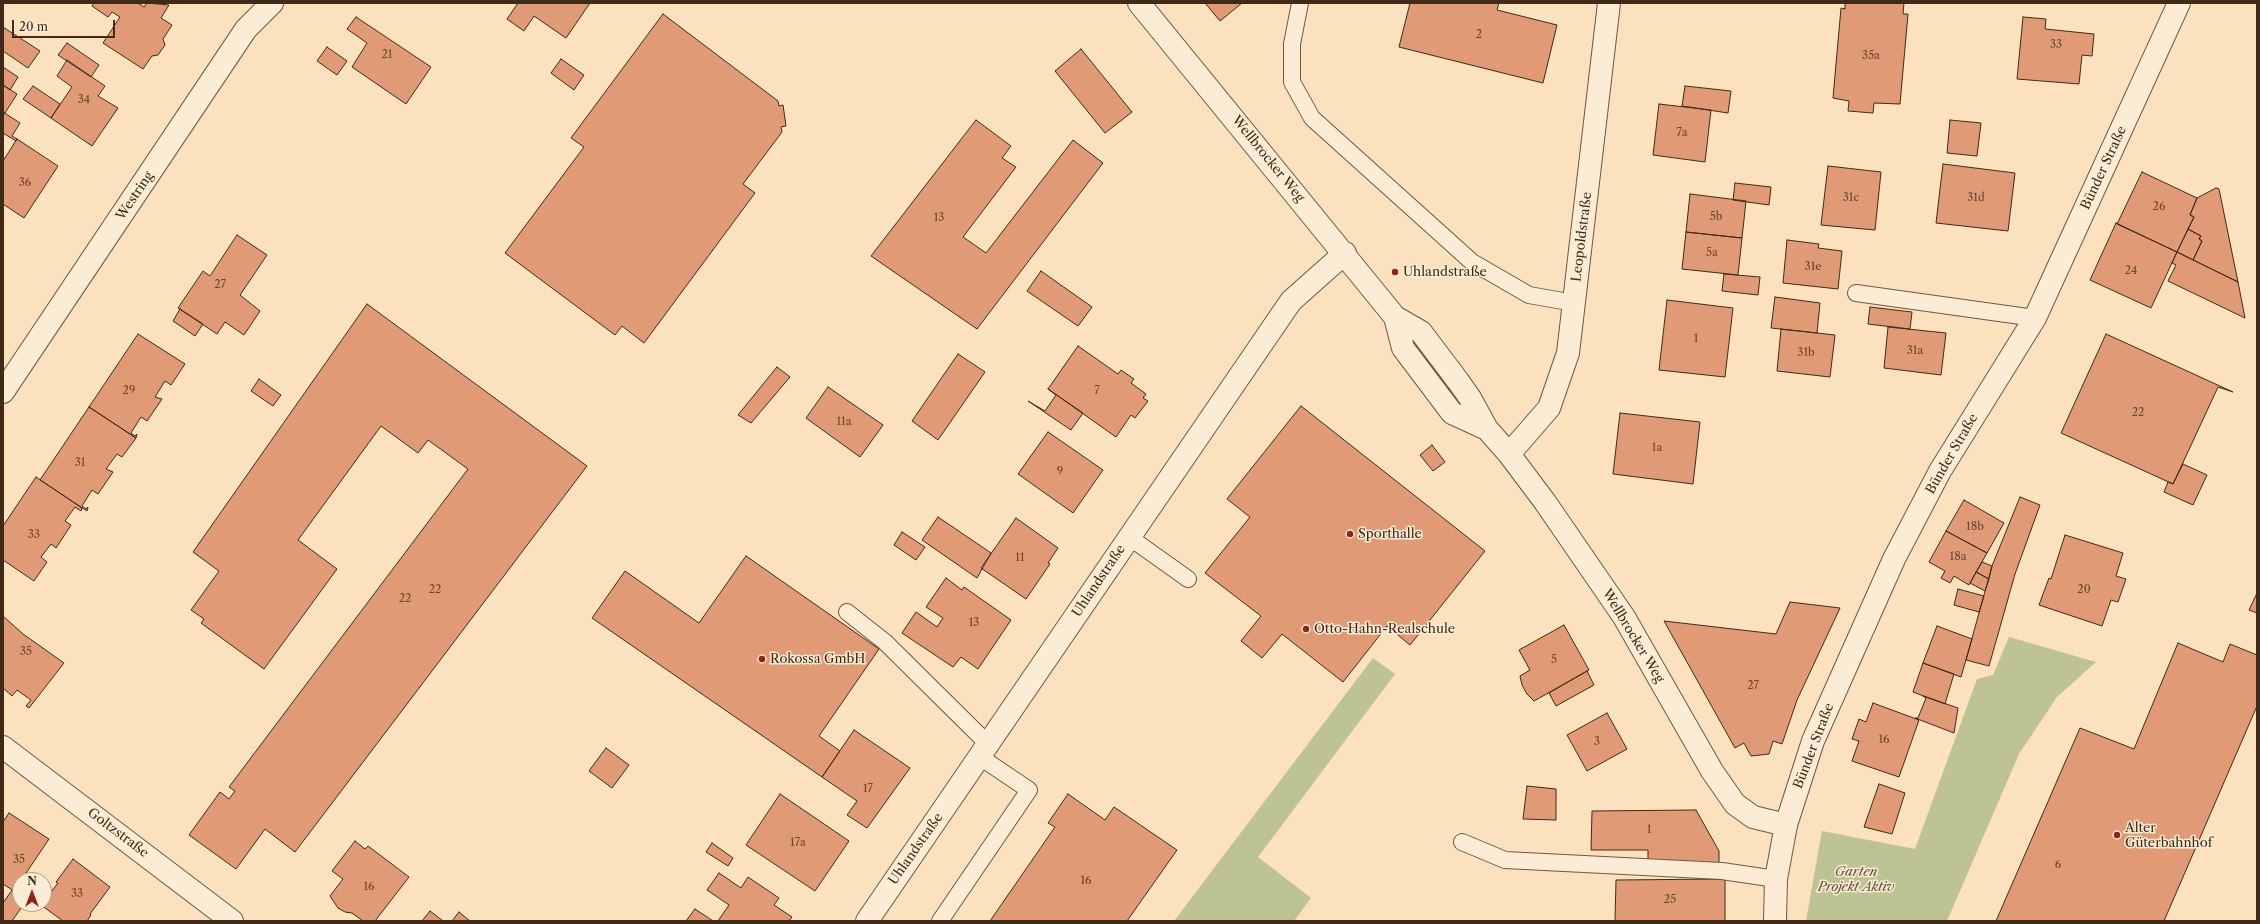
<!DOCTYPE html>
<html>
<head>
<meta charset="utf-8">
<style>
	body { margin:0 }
	#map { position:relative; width:2260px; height:924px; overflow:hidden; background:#fbe1be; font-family:"Libre Caslon Text",serif }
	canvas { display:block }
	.frame { position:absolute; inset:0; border:4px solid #412a17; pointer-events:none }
	.north { position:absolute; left:12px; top:872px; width:40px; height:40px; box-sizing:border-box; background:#fcecd5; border:1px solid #b19e89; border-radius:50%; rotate:0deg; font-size:11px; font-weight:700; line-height:16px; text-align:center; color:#412a17 }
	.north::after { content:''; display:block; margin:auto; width:14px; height:18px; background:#8f2418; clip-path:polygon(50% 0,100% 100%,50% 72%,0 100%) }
	.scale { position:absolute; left:12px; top:20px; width:103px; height:18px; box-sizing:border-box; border:2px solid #412a17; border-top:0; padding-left:5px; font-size:12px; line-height:14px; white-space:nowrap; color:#412a17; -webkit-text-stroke:3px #fcecd5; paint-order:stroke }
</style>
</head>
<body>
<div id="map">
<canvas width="2260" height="924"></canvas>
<div class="frame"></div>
<div class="north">N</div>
<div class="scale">20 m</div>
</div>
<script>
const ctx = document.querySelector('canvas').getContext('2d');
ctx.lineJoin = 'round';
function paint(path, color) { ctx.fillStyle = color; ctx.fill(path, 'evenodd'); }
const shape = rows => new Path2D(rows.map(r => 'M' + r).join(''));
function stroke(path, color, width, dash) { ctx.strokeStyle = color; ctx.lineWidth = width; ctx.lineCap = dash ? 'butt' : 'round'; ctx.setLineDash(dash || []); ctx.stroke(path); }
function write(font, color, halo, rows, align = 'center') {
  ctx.font = font + ' "Libre Caslon Text",serif'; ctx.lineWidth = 3; ctx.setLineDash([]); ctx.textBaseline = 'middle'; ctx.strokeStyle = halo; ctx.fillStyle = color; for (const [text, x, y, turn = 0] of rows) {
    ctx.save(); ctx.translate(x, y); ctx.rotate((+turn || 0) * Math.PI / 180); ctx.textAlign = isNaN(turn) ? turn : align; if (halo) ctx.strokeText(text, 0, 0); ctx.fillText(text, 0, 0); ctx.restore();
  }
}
paint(shape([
	[2009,637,2096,662,2057,697,2019,754,1947,921,1806,921,1822,831,1915,849,1977,679,1993,675],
	[1373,658,1395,674,1258,857,1311,898,1294,921,1174,921]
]), '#bdc393');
const building = shape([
	[94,3,138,3,144,7,147,3,169,5,161,18,172,25,163,39,165,45,158,55,152,56,143,69,103,43,120,17,112,12,108,17,92,6,94,3],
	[518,3,590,3,566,38,534,16,524,31,507,19,518,3],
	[1205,3,1242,3,1220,21,1205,3],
	[1410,3,1499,3,1497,10,1557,25,1543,83,1399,47,1410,3],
	[1845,3,1904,3,1903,14,1908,14,1900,104,1874,103,1873,113,1848,111,1849,101,1833,98,1841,8,1845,9,1845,3],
	[663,14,778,101,779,106,783,105,786,126,781,127,782,132,743,184,755,193,644,343,622,326,615,335,505,253,584,147,571,138,663,14],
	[356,17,431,67,406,104,352,67,367,43,347,29,356,17],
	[2023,17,2046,19,2045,29,2094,34,2092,56,2082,55,2079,84,2017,79,2023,17],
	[3,27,40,51,28,68,3,51,3,27],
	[67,43,99,65,91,77,58,55,67,43],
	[327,47,347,61,337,75,317,61,327,47],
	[1081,49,1132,112,1105,133,1055,71,1081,49],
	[561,59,584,75,574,90,551,73,561,59],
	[67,60,105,86,98,96,118,108,92,146,51,118,72,87,57,76,67,60],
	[3,67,18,77,10,90,3,85,3,67],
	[3,85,17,94,5,113,3,112,3,85],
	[33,86,60,104,51,118,23,99,33,86],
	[1685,86,1731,91,1728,113,1682,106,1685,86],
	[1659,104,1711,110,1705,162,1653,155,1659,104],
	[3,112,20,123,12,136,17,139,16,141,3,133,3,112],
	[976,120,1011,146,1002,158,1016,167,963,237,986,253,1073,140,1103,163,977,329,871,256,976,120],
	[1950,120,1981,123,1977,156,1947,153,1950,120],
	[17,139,58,166,24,218,3,204,3,161,17,139],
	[1943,164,2015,173,2008,231,1936,223,1943,164],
	[1828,166,1881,172,1875,230,1821,225,1828,166],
	[2142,172,2197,198,2190,215,2194,217,2177,252,2117,224,2142,172],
	[1735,183,1771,187,1769,205,1733,200,1735,183],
	[2216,188,2219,189,2238,282,2193,260,2202,241,2199,239,2201,236,2188,229,2194,217,2190,215,2197,198,2216,188],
	[1690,194,1746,201,1742,238,1686,232,1690,194],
	[2116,223,2177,252,2151,308,2090,280,2116,223],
	[2188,229,2201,236,2199,239,2202,241,2193,260,2177,252,2188,229],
	[1686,232,1742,238,1738,275,1682,269,1686,232],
	[237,235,267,255,240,295,260,311,244,335,225,322,217,334,178,308,203,271,210,276,237,235],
	[1787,240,1819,244,1818,248,1842,251,1838,289,1783,283,1787,240],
	[2177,252,2238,282,2245,318,2168,281,2176,265,2172,263,2177,252],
	[1041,271,1092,307,1078,326,1027,291,1041,271],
	[1724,274,1760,277,1758,295,1722,291,1724,274],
	[1775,297,1820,303,1817,333,1771,328,1775,297],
	[1667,300,1733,308,1725,377,1659,370,1667,300],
	[367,304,587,466,295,852,265,829,236,869,189,835,220,792,229,799,235,791,229,787,468,469,428,440,418,453,381,426,298,540,337,569,264,669,201,623,204,619,191,610,219,571,193,552,367,304],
	[1870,307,1912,312,1910,329,1868,324,1870,307],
	[180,309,203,324,195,336,173,321,180,309],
	[1888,327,1946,333,1941,375,1884,368,1888,327],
	[1781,329,1835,335,1830,377,1777,371,1781,329],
	[138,334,185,364,171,385,165,381,155,397,162,399,147,421,141,417,131,433,135,436,137,434,136,438,89,407,138,334],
	[2106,334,2233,392,2218,387,2173,484,2061,433,2106,334],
	[1078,346,1118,374,1121,370,1134,379,1131,383,1146,394,1143,398,1148,401,1135,418,1131,415,1116,437,1048,389,1078,346],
	[958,354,985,372,938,440,912,421,958,354],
	[777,367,790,377,751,423,738,415,777,367],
	[259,379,281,395,273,406,251,391,259,379],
	[828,387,883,425,860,457,806,418,828,387],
	[1048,389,1083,413,1071,430,1028,401,1045,411,1056,395,1048,389],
	[1301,406,1485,551,1410,645,1387,626,1343,682,1282,634,1262,658,1241,641,1261,616,1205,573,1250,517,1227,499,1301,406],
	[89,407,136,438,122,457,117,454,106,469,113,472,98,494,92,490,82,506,86,509,88,507,87,511,40,480,89,407],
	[1620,413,1700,422,1693,484,1613,474,1620,413],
	[1048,432,1103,470,1073,513,1018,474,1048,432],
	[1432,445,1445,462,1433,471,1420,455,1432,445],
	[2183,464,2207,475,2193,505,2164,492,2168,482,2173,484,2183,464],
	[36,477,82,508,81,511,75,507,65,521,71,525,56,548,51,544,41,557,47,562,34,581,3,560,3,526,36,477],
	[2020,497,2040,505,2015,574,1989,666,1966,660,1992,566,2020,497],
	[1964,500,2004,523,1987,553,1946,531,1964,500],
	[938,517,991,553,977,578,922,540,938,517],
	[1016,518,1058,548,1048,563,1050,564,1026,599,981,568,1016,518],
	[1946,531,1987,553,1969,585,1954,576,1950,583,1941,578,1945,571,1929,562,1946,531],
	[902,532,925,547,916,560,894,545,902,532],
	[2065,535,2123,553,2116,576,2126,579,2118,602,2111,600,2102,626,2039,605,2049,578,2051,579,2065,535],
	[746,556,879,649,819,736,840,751,822,777,592,618,625,571,699,623,746,556],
	[1982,562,1992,566,1989,579,1976,572,1982,562],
	[1976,572,1989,579,1985,591,1970,583,1976,572],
	[946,578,962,590,964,587,1011,620,978,669,961,657,953,667,902,633,916,612,937,627,943,618,926,607,946,578],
	[1958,589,1984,596,1979,612,1954,605,1958,589],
	[2257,593,2257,613,2249,610,2257,593],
	[1790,602,1840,608,1797,700,1782,744,1773,741,1769,754,1751,756,1744,743,1735,748,1664,621,1776,634,1790,602],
	[3,616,23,634,64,663,29,708,26,706,31,700,17,690,12,696,3,688,3,616],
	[1564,625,1589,670,1534,701,1527,694,1522,685,1520,676,1530,670,1519,650,1564,625],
	[1937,626,1972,639,1961,677,1923,663,1937,626],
	[2178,643,2223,662,2230,644,2257,655,2257,706,2164,921,1996,921,2080,728,2134,749,2178,643],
	[1923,663,1954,674,1945,704,1913,692,1923,663],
	[1587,671,1594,685,1556,706,1549,693,1587,671],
	[1923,696,1958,708,1954,733,1915,718,1918,718,1926,698,1923,696],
	[1873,703,1919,720,1899,777,1852,761,1859,741,1852,739,1859,719,1866,722,1873,703],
	[1607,713,1627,749,1587,771,1567,735,1607,713],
	[854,730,910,768,867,828,847,815,857,801,822,777,854,730],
	[606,748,629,765,612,788,589,771,606,748],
	[1879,784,1905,793,1892,834,1864,827,1879,784],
	[1527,786,1556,789,1556,820,1523,819,1527,786],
	[780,794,849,841,815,891,746,845,780,794],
	[1068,794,1105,820,1114,807,1177,850,1127,921,990,921,1055,827,1048,823,1068,794],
	[1696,810,1719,851,1719,863,1648,863,1648,850,1591,850,1592,811,1696,810],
	[9,813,49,839,14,891,3,884,3,822,9,813],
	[355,841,365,849,368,846,409,877,375,921,363,921,352,913,345,912,338,908,330,896,343,879,332,871,355,841],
	[712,843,733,858,728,866,706,852,712,843],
	[73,859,110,887,90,914,91,915,87,921,63,921,41,905,44,904,44,901,58,883,56,882,73,859],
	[719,873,741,888,748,877,779,898,774,905,792,917,789,921,718,921,729,905,707,890,719,873],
	[1725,879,1725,921,1615,921,1616,880,1725,879],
	[16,887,20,890,20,904,24,904,12,921,3,921,3,903,12,890,14,891,16,887],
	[695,909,713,921,686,921,695,909],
	[430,911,443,921,422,921,430,911],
	[459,912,470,921,452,921,459,912]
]);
paint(building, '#e19a76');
stroke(building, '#412a17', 1);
const service = shape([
	[1300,3,1292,44,1292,82,1312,118,1472,262,1529,295,1574,303],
	[1856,293,2035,318],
	[1129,537,1188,579],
	[847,612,885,642,988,744],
	[1462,842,1505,860,1722,871,1776,879],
	[940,921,1029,790,980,757]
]);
const minor = shape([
	[1139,3,1395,317,1421,332,1458,381,1470,398,1487,429,1509,454,1545,502,1624,617,1712,771,1735,804,1753,817,1786,825],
	[1395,317,1403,348,1452,413,1487,429],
	[3,392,246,29,272,3],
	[1509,454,1549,408,1568,353,1609,3],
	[3,747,232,921],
	[867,921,1291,301,1345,253]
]);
const tertiary = shape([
	[1775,921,1776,879,1786,825,1813,741,1894,559,1940,471,2035,318,2179,3]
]);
stroke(service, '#705841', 18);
stroke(minor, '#705841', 24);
stroke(tertiary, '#705841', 24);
stroke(service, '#fcecd5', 16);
stroke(minor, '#fcecd5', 22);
stroke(tertiary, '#fcecd5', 22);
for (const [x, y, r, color] of [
	[1395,272,4,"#8f2418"],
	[1350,534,4,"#8f2418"],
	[1306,629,4,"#8f2418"],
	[762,659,4,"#8f2418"],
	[2117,835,4,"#8f2418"]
]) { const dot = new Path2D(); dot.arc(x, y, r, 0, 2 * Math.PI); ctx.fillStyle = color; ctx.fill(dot); stroke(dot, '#fcecd5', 1.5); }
write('11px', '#69462f', null, [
	["2",1479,35],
	["33",2056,45],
	["21",387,55],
	["35a",1871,56],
	["34",84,100],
	["7a",1682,133],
	["36",25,183],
	["31c",1851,198],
	["31d",1976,198],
	["26",2159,207],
	["5b",1716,217],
	["13",939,218],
	["5a",1712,253],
	["31e",1813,267],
	["24",2131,271],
	["27",220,285],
	["1",1696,339],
	["31a",1915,351],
	["31b",1806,353],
	["29",129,391],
	["7",1097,391],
	["22",2138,413],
	["11a",844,422],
	["1a",1657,448],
	["31",80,463],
	["9",1060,472],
	["18b",1975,527],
	["33",34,535],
	["18a",1958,557],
	["11",1020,558],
	["22",435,590],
	["20",2084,590],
	["22",405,599],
	["13",974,623],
	["35",26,652],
	["5",1554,660],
	["27",1753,686],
	["16",1884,740],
	["3",1597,742],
	["17",868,789],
	["1",1649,830],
	["17a",798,843],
	["35",19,860],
	["6",2058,865],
	["16",1086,881],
	["16",369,887],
	["33",77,894],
	["25",1670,900]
]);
write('13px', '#412a17', '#fcecd5', [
	["Wellbrocker Weg",1268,159,51],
	["Bünder Straße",2104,168,-65],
	["Westring",135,196,-56],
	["Leopoldstraße",1582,237,-83],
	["Bünder Straße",1952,454,-60],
	["Uhlandstraße",1099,581,-56],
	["Wellbrocker Weg",1633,636,59],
	["Bünder Straße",1814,746,-69],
	["Goltzstraße",118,833,37],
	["Uhlandstraße",916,849,-55]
]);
write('13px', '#412a17', '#fcecd5', [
	["Uhlandstraße",1403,272],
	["Sporthalle",1358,534],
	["Otto-Hahn-Realschule",1314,629],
	["Rokossa GmbH",770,659],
	["Alter",2125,828],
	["Güterbahnhof",2125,843]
], 'left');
write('italic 13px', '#605036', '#fcecd5', [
	["Garten",1856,872],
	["Projekt Aktiv",1856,887]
]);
</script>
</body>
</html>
